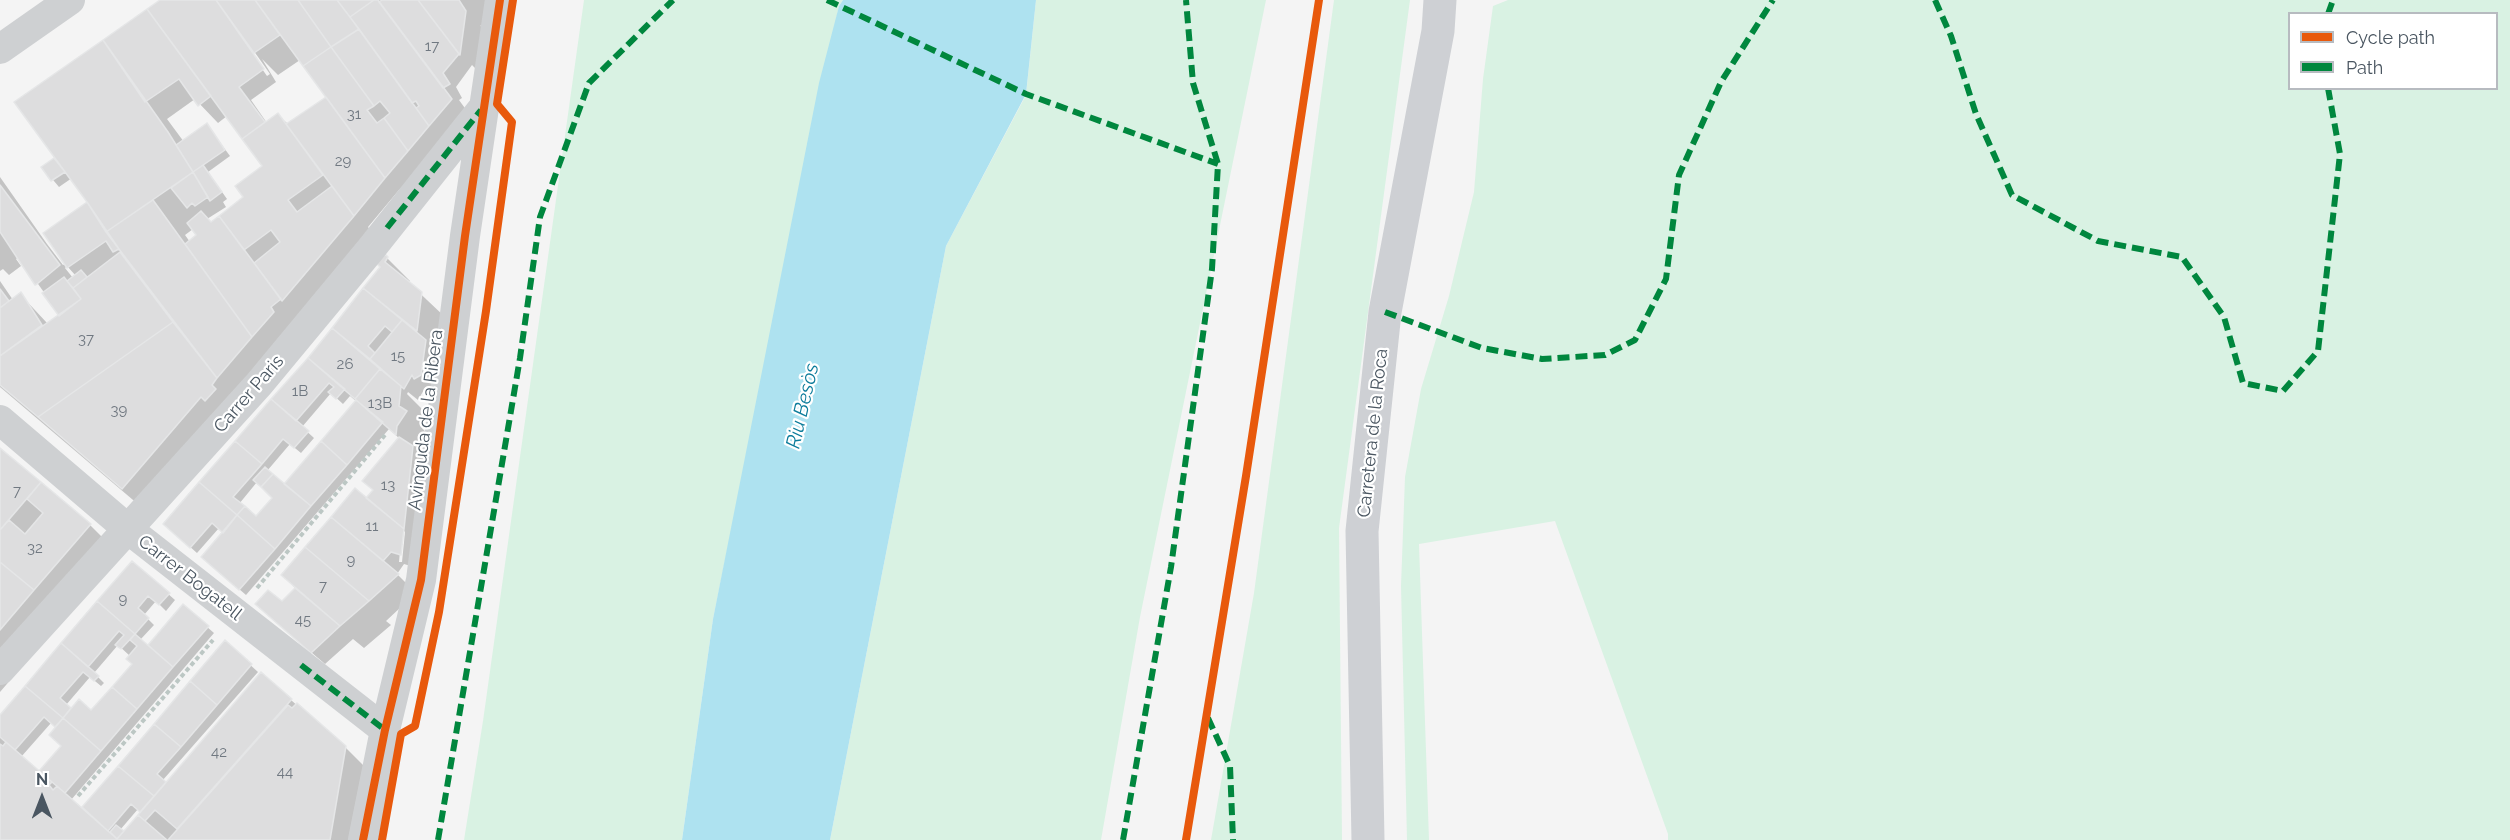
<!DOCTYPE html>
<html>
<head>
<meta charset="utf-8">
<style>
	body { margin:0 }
	#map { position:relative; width:2510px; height:840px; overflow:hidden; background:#f4f4f4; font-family:Raleway,sans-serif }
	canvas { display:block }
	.legend { position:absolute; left:2288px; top:12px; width:210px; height:78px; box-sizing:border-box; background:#fff; border:2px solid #b7bbc0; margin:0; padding:8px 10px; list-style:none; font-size:18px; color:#4a5661 }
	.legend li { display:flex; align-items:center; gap:12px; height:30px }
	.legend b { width:30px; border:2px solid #b7bbc0 }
	.north { position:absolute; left:12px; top:768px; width:60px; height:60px; -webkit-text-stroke:4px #fff; paint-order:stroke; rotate:0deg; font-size:16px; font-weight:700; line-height:24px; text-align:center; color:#4a5661 }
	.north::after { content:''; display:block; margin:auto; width:21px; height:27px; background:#4a5661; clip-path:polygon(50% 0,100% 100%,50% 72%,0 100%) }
</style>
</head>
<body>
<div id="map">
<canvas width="2510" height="840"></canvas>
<ul class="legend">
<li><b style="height:8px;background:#e8590c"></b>Cycle path</li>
<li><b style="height:8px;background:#00873e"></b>Path</li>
</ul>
<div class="north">N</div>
</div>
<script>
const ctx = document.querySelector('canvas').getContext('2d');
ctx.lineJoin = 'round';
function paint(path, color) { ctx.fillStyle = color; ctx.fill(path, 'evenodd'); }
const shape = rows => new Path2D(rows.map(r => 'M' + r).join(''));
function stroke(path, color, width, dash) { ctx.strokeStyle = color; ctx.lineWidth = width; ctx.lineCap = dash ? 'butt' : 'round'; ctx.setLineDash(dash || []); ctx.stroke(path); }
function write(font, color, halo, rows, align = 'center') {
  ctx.font = font + ' Raleway,sans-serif'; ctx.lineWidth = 4.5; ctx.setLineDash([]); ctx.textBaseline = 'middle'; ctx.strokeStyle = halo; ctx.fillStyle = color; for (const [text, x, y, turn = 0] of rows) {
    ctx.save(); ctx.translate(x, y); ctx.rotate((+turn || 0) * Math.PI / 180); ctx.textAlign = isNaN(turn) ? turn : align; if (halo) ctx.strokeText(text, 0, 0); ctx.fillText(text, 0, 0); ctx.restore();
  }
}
paint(shape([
	[584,0,843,0,839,6,713,619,682,840,464,840,483,721],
	[1036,0,1266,0,1140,617,1101,840,830,840,946,246,1026,95],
	[1334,0,1410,0,1339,528,1342,840,1211,840,1254,593],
	[1508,0,2510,0,2510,840,1668,840,1668,834,1555,521,1419,544,1429,840,1407,840,1401,586,1405,477,1421,389,1449,296,1474,192,1483,79,1493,6],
	[2290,14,2496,14,2496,88,2290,88]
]), '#d9f2e3');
paint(shape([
	[843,0,1036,0,1026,94,946,246,830,840,682,840,713,619,819,83,839,6]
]), '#aee2f0');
paint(shape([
	[162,0,214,0,267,76,270,74,218,0,501,0,495,37,480,25,484,31,478,71,472,65,456,87,462,98,459,100,483,133,399,190,368,227,382,246,146,511,0,387,0,281,13,300,20,294,47,323,60,315,19,257,16,259,21,266,9,275,3,269,0,271,0,177,47,244,63,265,65,264,89,203,72,178,59,187,43,168,60,163],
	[262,59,278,75,300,60,327,97,288,124,278,115,267,123,251,100,276,82],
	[195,99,218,123,227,116,264,166,245,197,212,224,207,219,226,207,223,202,227,199,208,172,230,156,207,125,184,142,167,119],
	[193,229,198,235,190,242,185,235],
	[67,266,76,276,73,278,65,268],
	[385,256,410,281,409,283,445,317,431,391,425,388,418,400,408,392,407,394,424,411,422,428,429,436,420,449,420,455,435,470,414,567,404,564,397,574,416,593,386,621,391,625,364,648,353,639,325,664,270,617,296,589,283,575,374,491,400,439,389,429,246,595,209,563,224,533,219,528,197,553,171,530,382,267],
	[331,393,343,404,350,396,357,402,284,486,267,471,290,444,301,453,314,438,302,427],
	[257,482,274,498,256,518,239,504],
	[402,529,405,532,402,562,399,562],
	[0,450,90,525,109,544,62,620,0,692],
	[133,563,175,600,166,611,156,601,144,615,154,625,140,640,148,647,183,606,214,633,71,800,88,815,225,642,258,672,162,781,166,784,261,674,345,747,378,780,368,840,0,840,0,718],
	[118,645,130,656,133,664,92,712,71,710,66,705,90,677,101,686,104,683,94,673],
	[51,723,56,728,63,746,46,779,21,757],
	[138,809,142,813,124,833,120,830]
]), '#0003');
const building = shape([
	[160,0,216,0,264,69,239,87,265,122,242,139,147,9,160,0],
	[216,0,255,0,280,35,254,53,216,0],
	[255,0,298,0,331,47,303,66,255,0],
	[298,0,337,0,359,29,331,47,298,0],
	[337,0,374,0,350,17,337,0],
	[374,0,378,0,452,99,429,126,416,108,419,106,416,101,412,103,350,17,374,0],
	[382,0,418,0,459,54,443,73,450,84,443,88,379,2,382,0],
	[418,0,459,0,466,11,460,55,418,0],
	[147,9,211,96,198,106,179,79,145,102,103,40,147,9],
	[359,29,429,126,408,151,384,118,390,113,380,101,374,106,331,47,359,29],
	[103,40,168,132,193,172,106,232,87,202,14,102,103,40],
	[331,47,374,106,367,110,377,123,384,118,408,151,385,178,303,66,331,47],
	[326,97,385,178,354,216,286,124,326,97],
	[278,113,323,175,288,200,297,212,332,186,354,216,282,301,254,263,280,242,271,230,244,250,219,216,243,197,235,186,262,166,242,139,278,113],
	[207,123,225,150,193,172,176,145,207,123],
	[54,158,65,172,51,181,41,167,54,158],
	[203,165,222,192,210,201,193,172,203,165],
	[193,172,208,197,195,206,192,203,187,208,171,188,193,172],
	[0,185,60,265,37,284,35,285,0,232,0,185],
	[153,200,252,337,217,378,106,232,153,200],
	[87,202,119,249,113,252,106,241,67,268,43,233,87,202],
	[201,211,211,222,219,216,281,299,271,307,274,312,252,337,185,244,196,235,187,223,201,211],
	[120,252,173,322,38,417,0,385,0,356,81,299,73,288,120,252],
	[385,254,388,257,385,262,422,292,417,331,363,288,380,267,376,263,385,254],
	[81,270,87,277,73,288,67,281,81,270],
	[64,277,81,299,59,316,42,293,64,277],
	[363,288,402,320,392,332,385,326,368,346,375,353,370,359,332,328,363,288],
	[0,289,9,301,0,308,0,289],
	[21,292,42,325,0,356,0,308,21,292],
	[402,320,426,340,421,375,414,379,412,375,404,389,370,359,402,320],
	[173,322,217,378,212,385,216,389,205,401,201,397,122,489,38,417,173,322],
	[332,328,380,369,355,399,308,358,332,328],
	[308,358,345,389,336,399,328,392,334,387,329,383,296,421,271,399,308,358],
	[380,369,401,386,399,406,407,411,397,426,396,435,355,399,380,369],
	[271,399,309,431,294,448,283,439,262,464,235,441,271,399],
	[356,400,383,422,347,465,321,441,356,400],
	[399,437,413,446,404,529,366,498,373,490,362,481,399,437],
	[235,441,262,464,233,497,245,506,237,515,199,482,235,441],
	[321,441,347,465,311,506,284,484,321,441],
	[0,448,41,482,0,530,0,448],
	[265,467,273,474,261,487,253,480,265,467],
	[273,474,311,506,275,549,237,515,245,506,256,516,272,498,261,487,273,474],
	[41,482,91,524,34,590,0,562,0,530,9,520,25,534,43,513,27,499,41,482],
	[199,482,237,515,223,533,212,523,190,548,163,524,199,482],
	[355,488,404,529,401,555,391,552,383,561,331,517,355,488],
	[237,515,275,549,239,590,201,557,237,515],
	[331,517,399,574,369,601,305,547,331,517],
	[305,547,369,601,340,626,281,575,305,547],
	[132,561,170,593,159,605,148,596,138,608,149,618,135,634,97,601,132,561],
	[0,562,34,590,0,630,0,562],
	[295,588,340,626,311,653,255,604,268,590,282,601,295,588],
	[97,601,135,634,121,649,115,645,124,635,119,631,88,667,61,643,97,601],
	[183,604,209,626,173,667,148,645,183,604],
	[135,634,173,667,137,709,112,687,132,664,126,659,137,646,130,640,135,634],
	[225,640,252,664,217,705,190,681,225,640],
	[61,643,99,676,94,681,83,672,60,698,71,708,63,718,25,686,61,643],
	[261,672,292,699,177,829,155,810,145,821,138,815,261,672],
	[190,681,217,705,181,747,154,724,190,681],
	[25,686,63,718,55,727,44,717,15,750,0,737,0,715,25,686],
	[112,687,137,709,101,751,63,718,79,699,91,710,112,687],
	[297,703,346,746,330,840,168,840,288,705,292,708,297,703],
	[63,718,101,751,65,793,39,771,61,746,49,735,63,718],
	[154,724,181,747,157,774,166,782,154,796,118,766,154,724],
	[6,742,52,782,49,785,53,790,57,786,117,839,116,840,0,840,0,744,3,746,6,742],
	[118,766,154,796,140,812,131,804,108,831,82,807,118,766],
	[138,815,145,821,167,840,116,840,138,815],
	[116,825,124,831,117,839,110,832,116,825]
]);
paint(building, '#ddddde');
stroke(building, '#e5e6e7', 1.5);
stroke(shape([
	[257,588,385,435],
	[78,796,213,640],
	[1186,840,1246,476,1319,0]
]), '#bcc7c4', 4, [4.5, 3]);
stroke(shape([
	[0,49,70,0],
	[0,420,129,530,385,730],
	[0,670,259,384,371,249,483,108],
	[363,840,385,730,421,580,465,236,500,0]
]), '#ced0d2', 30);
stroke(shape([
	[1368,840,1362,531,1385,312,1438,31,1440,0]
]), '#ced0d4', 33);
stroke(shape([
	[827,0,1026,94,1218,164],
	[1935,0,1951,36,1976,114,2012,195,2098,241,2182,257,2224,317,2243,383,2283,391,2318,351,2340,154,2328,88],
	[2328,14,2333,0],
	[387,228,481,110],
	[1385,312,1482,348,1542,359,1605,355,1635,340,1666,279,1679,175,1721,82,1773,0],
	[301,665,385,730,386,725],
	[1208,718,1230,766,1233,840],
	[438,840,520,358,540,217,589,83,673,0],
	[1123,840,1171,567,1212,269,1218,164,1193,83,1186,0]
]), '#00873e', 6, [12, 6]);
stroke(shape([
	[363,840,385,730,421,580,465,236,500,0],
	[382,840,401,734,415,726,439,612,486,311,512,122,497,104,513,0],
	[1186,840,1246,476,1319,0]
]), '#e8590c', 8);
write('15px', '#707881', null, [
	["17",432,46],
	["31",354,114],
	["29",343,161],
	["37",86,339],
	["15",398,356],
	["26",345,364],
	["1B",300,391],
	["13B",380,403],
	["39",119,410],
	["13",388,485],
	["7",17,491],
	["11",372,526],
	["32",35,548],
	["9",351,560],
	["7",323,586],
	["9",123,599],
	["45",303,620],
	["42",219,752],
	["44",285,772]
]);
write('18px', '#4a5661', '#fff', [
	["Carrer Paris",249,394,-49],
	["Avinguda de la Ribera",426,420,-83],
	["Carretera de la Roca",1373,433,-84],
	["Carrer Bogatell",190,578,38]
]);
write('italic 20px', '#0c7c9b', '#fff', [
	["Riu Besòs",803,406,-77]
]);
</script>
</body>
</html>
